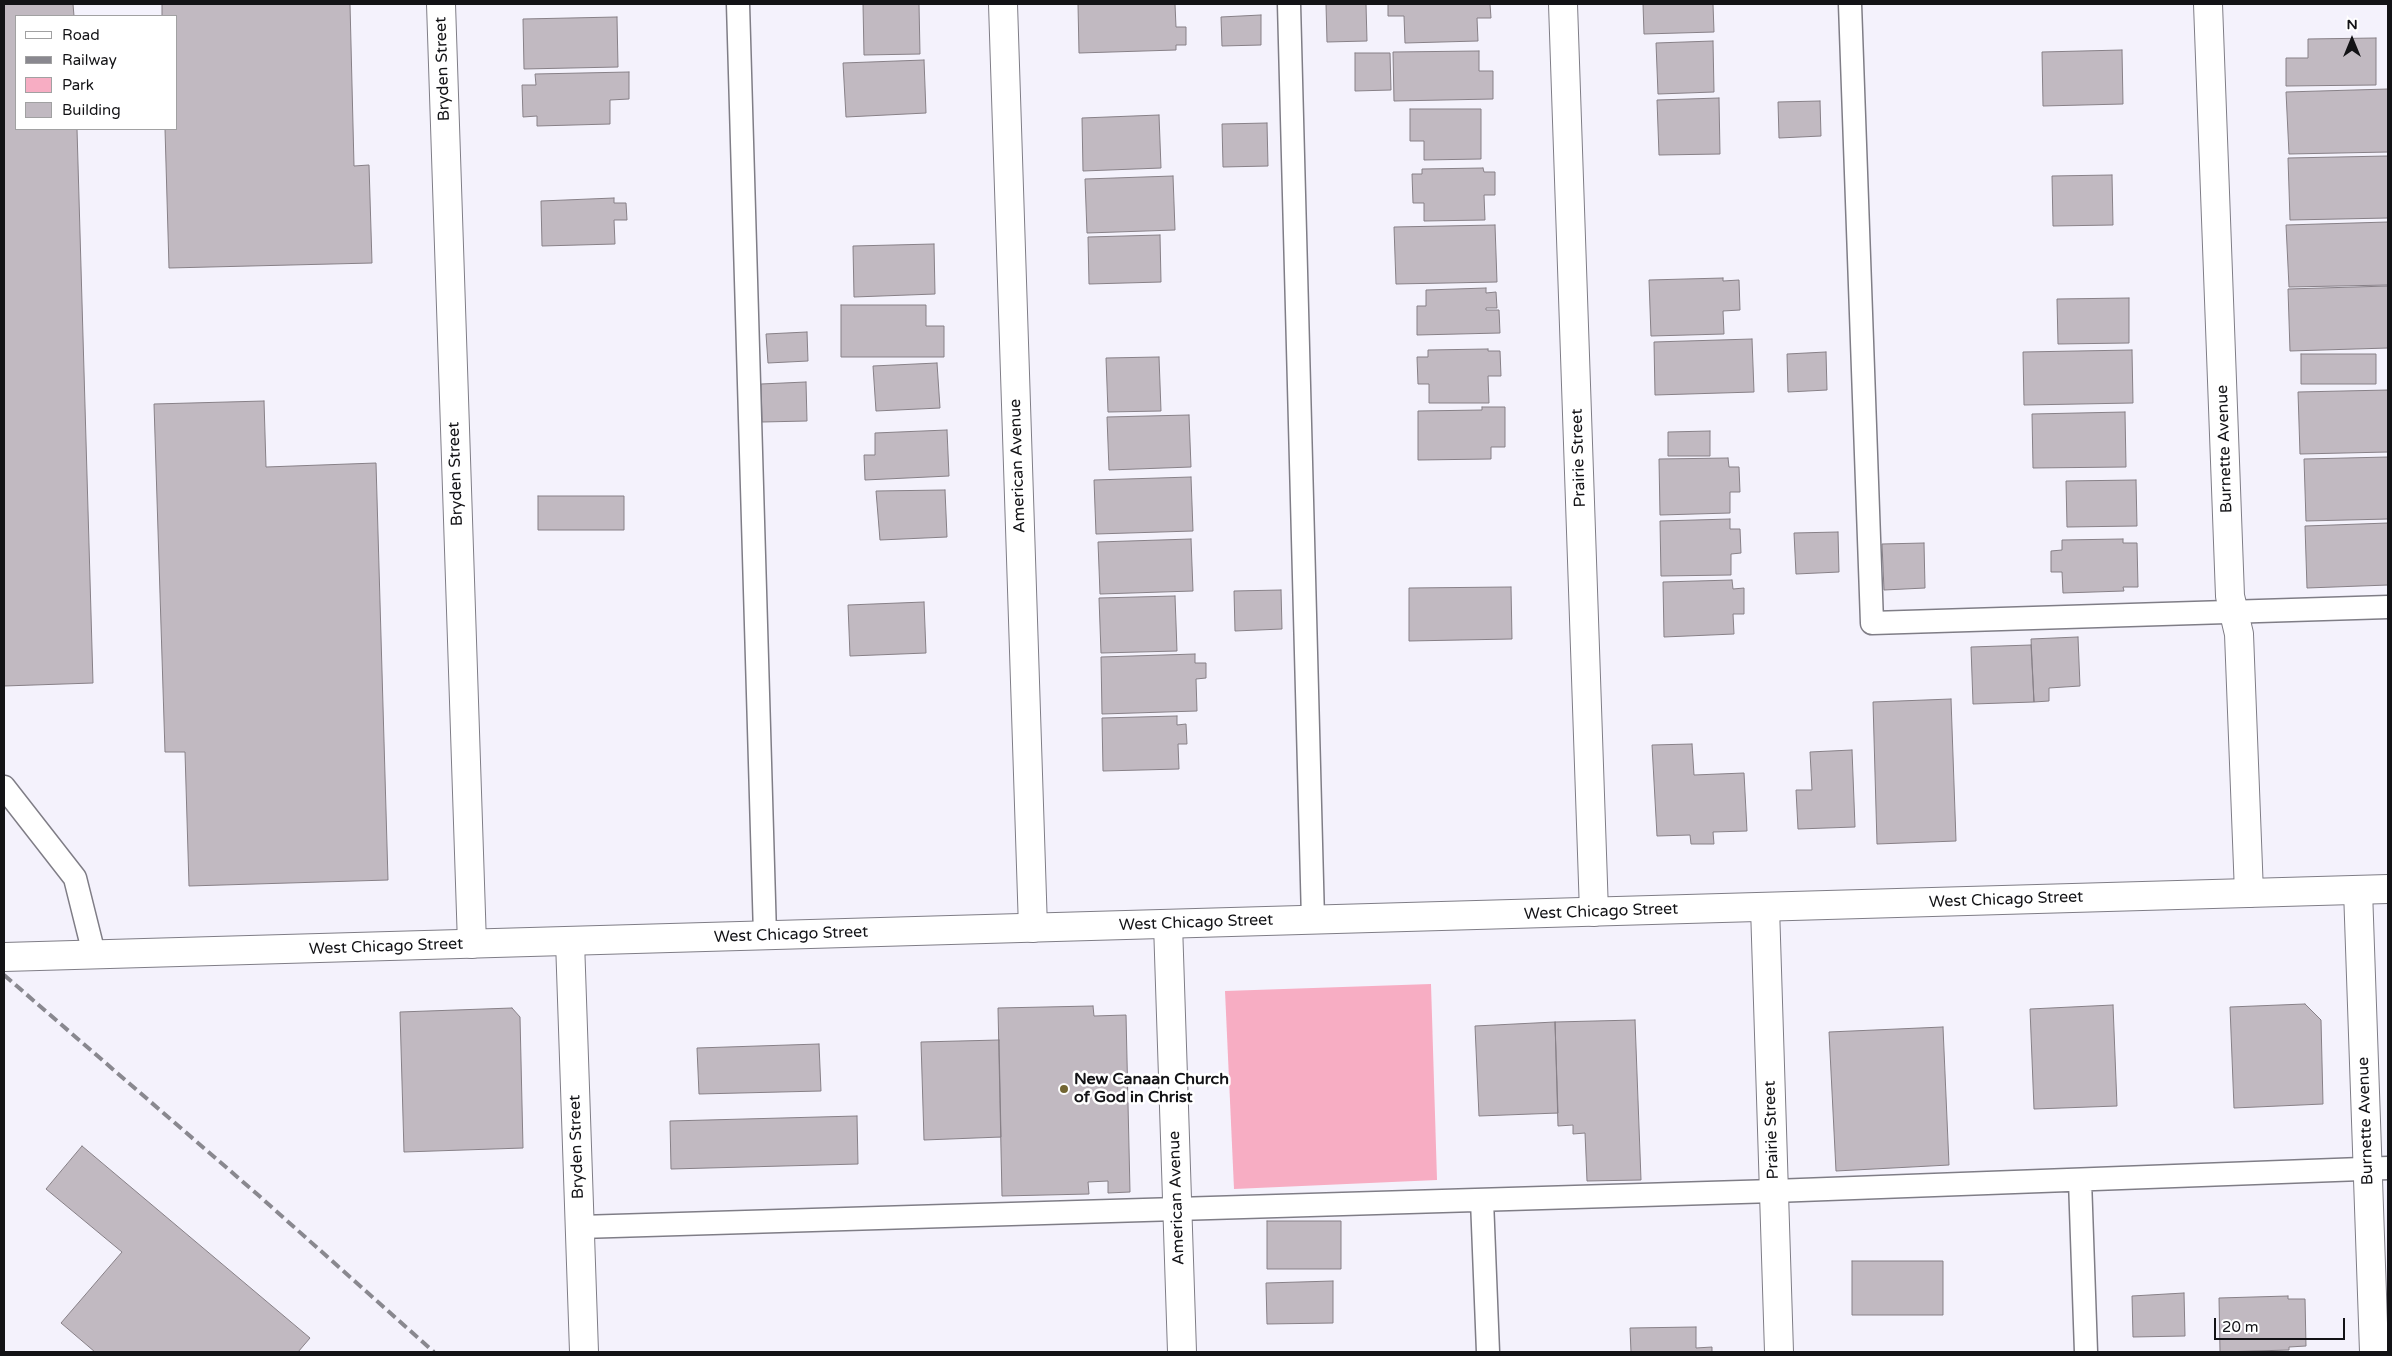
<!DOCTYPE html>
<html>
<head>
<meta charset="utf-8">
<style>
	body { margin:0 }
	#map { position:relative; width:2392px; height:1356px; overflow:hidden; background:#f4f2fc; font-family:"Varela Round",sans-serif }
	canvas { display:block }
	.frame { position:absolute; inset:0; border:5px solid #131316; pointer-events:none }
	.legend { position:absolute; left:15px; top:15px; width:162px; height:115px; box-sizing:border-box; background:#fff; border:1px solid #a1a1a2; margin:0; padding:6px 9px; list-style:none; font-size:15px; color:#131316 }
	.legend li { display:flex; align-items:center; gap:10px; height:25px }
	.legend b { width:25px; border:1px solid #a1a1a2 }
	.north { position:absolute; left:2327px; top:15px; width:50px; height:50px; -webkit-text-stroke:4px #fff; paint-order:stroke; rotate:0deg; font-size:14px; font-weight:700; line-height:20px; text-align:center; color:#131316 }
	.north::after { content:''; display:block; margin:auto; width:18px; height:22px; background:#131316; clip-path:polygon(50% 0,100% 100%,50% 72%,0 100%) }
	.scale { position:absolute; left:2214px; top:1318px; width:131px; height:22px; box-sizing:border-box; border:2px solid #131316; border-top:0; padding-left:6px; font-size:15px; line-height:18px; white-space:nowrap; color:#131316; -webkit-text-stroke:4px #fff; paint-order:stroke }
</style>
</head>
<body>
<div id="map">
<canvas width="2392" height="1356"></canvas>
<div class="frame"></div>
<ul class="legend">
<li><b style="height:6px;background:#fff"></b>Road</li>
<li><b style="height:6px;background:#89888f"></b>Railway</li>
<li><b style="height:14px;background:#f7adc3"></b>Park</li>
<li><b style="height:14px;background:#c1b9c1"></b>Building</li>
</ul>
<div class="north">N</div>
<div class="scale">20 m</div>
</div>
<script>
const ctx = document.querySelector('canvas').getContext('2d');
ctx.lineJoin = 'round';
function paint(path, color) { ctx.fillStyle = color; ctx.fill(path, 'evenodd'); }
const shape = rows => new Path2D(rows.map(r => 'M' + r).join(''));
function stroke(path, color, width, dash) { ctx.strokeStyle = color; ctx.lineWidth = width; ctx.lineCap = dash ? 'butt' : 'round'; ctx.setLineDash(dash || []); ctx.stroke(path); }
function write(font, color, halo, rows, align = 'center') {
  ctx.font = font + ' "Varela Round",sans-serif'; ctx.lineWidth = 5; ctx.setLineDash([]); ctx.textBaseline = 'middle'; ctx.strokeStyle = halo; ctx.fillStyle = color; for (const [text, x, y, turn = 0] of rows) {
    ctx.save(); ctx.translate(x, y); ctx.rotate((+turn || 0) * Math.PI / 180); ctx.textAlign = isNaN(turn) ? turn : align; if (halo) ctx.strokeText(text, 0, 0); ctx.fillText(text, 0, 0); ctx.restore();
  }
}
paint(shape([
	[1431,984,1437,1180,1234,1189,1225,991]
]), '#f7adc3');
const building = shape([
	[4,4,73,4,74,16,16,16,16,129,77,129,93,683,4,686,4,4],
	[162,4,350,4,354,166,369,165,372,263,169,268,165,129,176,129,176,16,162,16,162,4],
	[863,4,919,4,920,54,864,55,863,4],
	[1078,4,1175,4,1176,27,1186,27,1186,45,1176,45,1176,50,1079,53,1078,4],
	[1326,4,1366,4,1367,41,1327,42,1326,4],
	[1388,4,1490,4,1491,18,1477,18,1478,41,1405,43,1404,16,1388,16,1388,4],
	[1643,4,1713,4,1714,32,1644,34,1643,4],
	[1261,15,1261,45,1222,46,1221,17,1261,15],
	[617,17,618,67,524,69,523,19,617,17],
	[2376,38,2376,85,2286,86,2286,58,2308,58,2308,39,2376,38],
	[1713,41,1714,92,1658,94,1656,43,1713,41],
	[2122,50,2123,104,2043,106,2042,52,2122,50],
	[1479,51,1479,71,1493,71,1493,99,1394,101,1393,52,1479,51],
	[1355,53,1390,53,1391,90,1355,91,1355,53],
	[924,60,926,113,846,117,843,63,924,60],
	[629,72,629,99,610,100,610,124,537,126,537,116,523,117,522,85,536,85,535,74,629,72],
	[2388,89,2388,152,2289,154,2286,92,2388,89],
	[1719,98,1720,154,1659,155,1657,100,1719,98],
	[1820,101,1821,136,1779,138,1778,102,1820,101],
	[1410,109,1481,109,1481,159,1424,160,1424,141,1410,141,1410,109],
	[1159,115,1161,168,1083,171,1082,118,1159,115],
	[1267,123,1268,166,1223,167,1222,124,1267,123],
	[2388,156,2388,218,2290,220,2288,158,2388,156],
	[1483,168,1484,172,1495,172,1495,195,1484,195,1485,220,1424,221,1424,203,1413,203,1412,174,1422,174,1422,169,1483,168],
	[2112,175,2113,225,2053,226,2052,176,2112,175],
	[1173,176,1175,230,1087,233,1085,179,1173,176],
	[614,198,614,203,626,203,627,220,614,220,615,244,542,246,541,201,614,198],
	[2388,222,2388,285,2289,287,2286,225,2388,222],
	[1495,225,1497,282,1396,284,1394,227,1495,225],
	[1160,235,1161,282,1089,284,1088,237,1160,235],
	[934,244,935,294,854,297,853,246,934,244],
	[1723,278,1723,281,1739,280,1740,310,1723,311,1724,334,1651,336,1649,280,1723,278],
	[2388,286,2388,348,2290,351,2288,289,2388,286],
	[1486,288,1486,293,1496,292,1497,308,1486,308,1486,310,1499,310,1500,333,1417,335,1417,306,1426,306,1426,290,1486,288],
	[2129,298,2129,343,2058,344,2057,299,2129,298],
	[841,305,926,305,926,326,944,326,944,357,841,357,841,305],
	[807,332,808,361,768,363,766,334,807,332],
	[1752,339,1754,392,1655,395,1654,342,1752,339],
	[1488,349,1488,351,1500,351,1501,376,1488,376,1489,403,1429,403,1429,384,1418,384,1417,357,1428,357,1428,350,1488,349],
	[2132,350,2133,403,2024,405,2023,352,2132,350],
	[1826,352,1827,390,1788,392,1787,354,1826,352],
	[2301,354,2376,354,2376,384,2301,384,2301,354],
	[1159,357,1161,411,1108,412,1106,358,1159,357],
	[937,363,940,408,876,411,873,366,937,363],
	[806,382,807,421,762,422,761,384,806,382],
	[2388,390,2388,452,2300,454,2298,392,2388,390],
	[264,401,266,467,376,463,388,880,189,886,185,752,165,752,154,404,264,401],
	[1482,407,1505,407,1505,447,1491,447,1491,459,1418,460,1418,411,1482,410,1482,407],
	[2125,412,2126,467,2033,468,2032,414,2125,412],
	[1189,415,1191,467,1109,470,1107,417,1189,415],
	[947,430,949,476,865,480,864,455,875,455,875,433,947,430],
	[1710,431,1710,456,1668,456,1668,432,1710,431],
	[2388,457,2388,519,2306,521,2304,459,2388,457],
	[1728,458,1729,467,1739,467,1740,492,1730,492,1730,513,1660,515,1659,459,1728,458],
	[1191,477,1193,531,1096,534,1094,480,1191,477],
	[2136,480,2137,526,2067,527,2066,481,2136,480],
	[945,490,947,537,880,540,876,491,945,490],
	[538,496,624,496,624,530,538,530,538,496],
	[1730,519,1730,529,1740,529,1741,553,1731,554,1731,575,1661,576,1660,521,1730,519],
	[2388,523,2388,585,2307,588,2305,526,2388,523],
	[1838,532,1839,572,1796,574,1794,533,1838,532],
	[1191,539,1193,591,1100,594,1098,542,1191,539],
	[2123,539,2123,543,2137,543,2138,587,2123,587,2124,591,2063,593,2062,572,2051,572,2051,551,2062,550,2062,540,2123,539],
	[1924,543,1925,588,1884,590,1882,544,1924,543],
	[1732,580,1733,589,1744,588,1744,614,1733,614,1734,634,1664,637,1663,582,1732,580],
	[1511,587,1512,639,1409,641,1409,588,1511,587],
	[1281,590,1282,629,1235,631,1234,591,1281,590],
	[1175,596,1177,651,1101,653,1099,598,1175,596],
	[924,602,926,653,850,656,848,605,924,602],
	[2078,637,2080,686,2049,688,2049,701,2034,702,2031,639,2078,637],
	[2031,645,2034,702,1973,704,1971,647,2031,645],
	[1195,654,1195,663,1206,663,1206,678,1196,679,1197,711,1102,714,1101,657,1195,654],
	[1951,699,1956,841,1877,844,1873,702,1951,699],
	[1177,716,1177,725,1186,724,1187,744,1178,744,1179,769,1103,771,1102,718,1177,716],
	[1692,744,1694,775,1744,773,1747,831,1713,832,1714,844,1691,844,1690,835,1657,836,1652,745,1692,744],
	[1852,750,1855,827,1798,829,1796,790,1812,790,1810,752,1852,750],
	[2305,1004,2321,1020,2323,1104,2234,1108,2230,1007,2305,1004],
	[2113,1005,2117,1106,2034,1109,2030,1009,2113,1005],
	[1093,1006,1094,1016,1126,1015,1130,1192,1108,1193,1108,1181,1088,1182,1089,1194,1002,1196,998,1008,1093,1006],
	[512,1008,520,1017,523,1148,404,1152,400,1012,512,1008],
	[1635,1020,1641,1180,1587,1181,1585,1133,1573,1134,1573,1125,1558,1126,1555,1022,1635,1020],
	[1555,1022,1558,1113,1479,1116,1475,1026,1555,1022],
	[1943,1027,1949,1165,1836,1171,1829,1032,1943,1027],
	[999,1040,1001,1137,924,1140,921,1042,999,1040],
	[819,1044,821,1091,699,1094,697,1048,819,1044],
	[857,1116,858,1164,671,1169,670,1121,857,1116],
	[82,1146,310,1338,298,1352,95,1352,61,1323,122,1252,46,1189,82,1146],
	[1267,1221,1341,1221,1341,1269,1267,1269,1267,1221],
	[1852,1261,1943,1261,1943,1315,1852,1315,1852,1261],
	[1333,1281,1333,1323,1267,1324,1266,1283,1333,1281],
	[2184,1293,2185,1336,2133,1337,2132,1296,2184,1293],
	[2288,1296,2288,1299,2305,1299,2306,1346,2289,1347,2289,1350,2220,1352,2219,1298,2288,1296],
	[1696,1327,1696,1348,1712,1347,1712,1352,1631,1352,1630,1328,1696,1327]
]);
paint(building, '#c1b9c1');
stroke(building, '#878087', 1);
const lane = shape([
	[738,4,765,935],
	[1289,4,1313,920],
	[1850,4,1872,623,2388,607],
	[4,787,75,878,94,954],
	[2080,1180,2086,1352],
	[1482,1200,1488,1352],
	[580,1227,1774,1191,2388,1168]
]);
const street = shape([
	[441,4,472,944],
	[1003,4,1033,928],
	[1563,4,1594,912],
	[2208,4,2230,596,2239,634,2249,893],
	[2358,890,2374,1352],
	[1765,907,1779,1352],
	[1168,924,1182,1352],
	[570,941,584,1352]
]);
const secondary = shape([
	[4,957,2388,889]
]);
stroke(lane, '#7f7d86', 25);
stroke(street, '#7f7d86', 30);
stroke(secondary, '#7f7d86', 30);
stroke(lane, '#fff', 22);
stroke(street, '#fff', 28);
stroke(secondary, '#fff', 28);
stroke(shape([
	[4,975,257,1194,434,1352]
]), '#89888f', 4, [10, 5]);
for (const [x, y, r, color] of [
	[1064,1089,5,"#726532"]
]) { const dot = new Path2D(); dot.arc(x, y, r, 0, 2 * Math.PI); ctx.fillStyle = color; ctx.fill(dot); stroke(dot, '#fff', 2); }
write('16px', '#131316', '#fff', [
	["Bryden Street",443,69,-92],
	["Burnette Avenue",2225,449,-92],
	["Prairie Street",1579,458,-92],
	["American Avenue",1018,466,-92],
	["Bryden Street",456,474,-92],
	["West Chicago Street",2006,900,-2],
	["West Chicago Street",1601,912,-2],
	["West Chicago Street",1196,923,-2],
	["West Chicago Street",791,935,-2],
	["West Chicago Street",386,947,-2],
	["Burnette Avenue",2366,1121,-92],
	["Prairie Street",1772,1130,-92],
	["Bryden Street",577,1147,-92],
	["American Avenue",1177,1198,-92]
]);
write('bold 16px', '#131316', '#fff', [
	["New Canaan Church",1074,1080],
	["of God in Christ",1074,1098]
], 'left');
</script>
</body>
</html>
